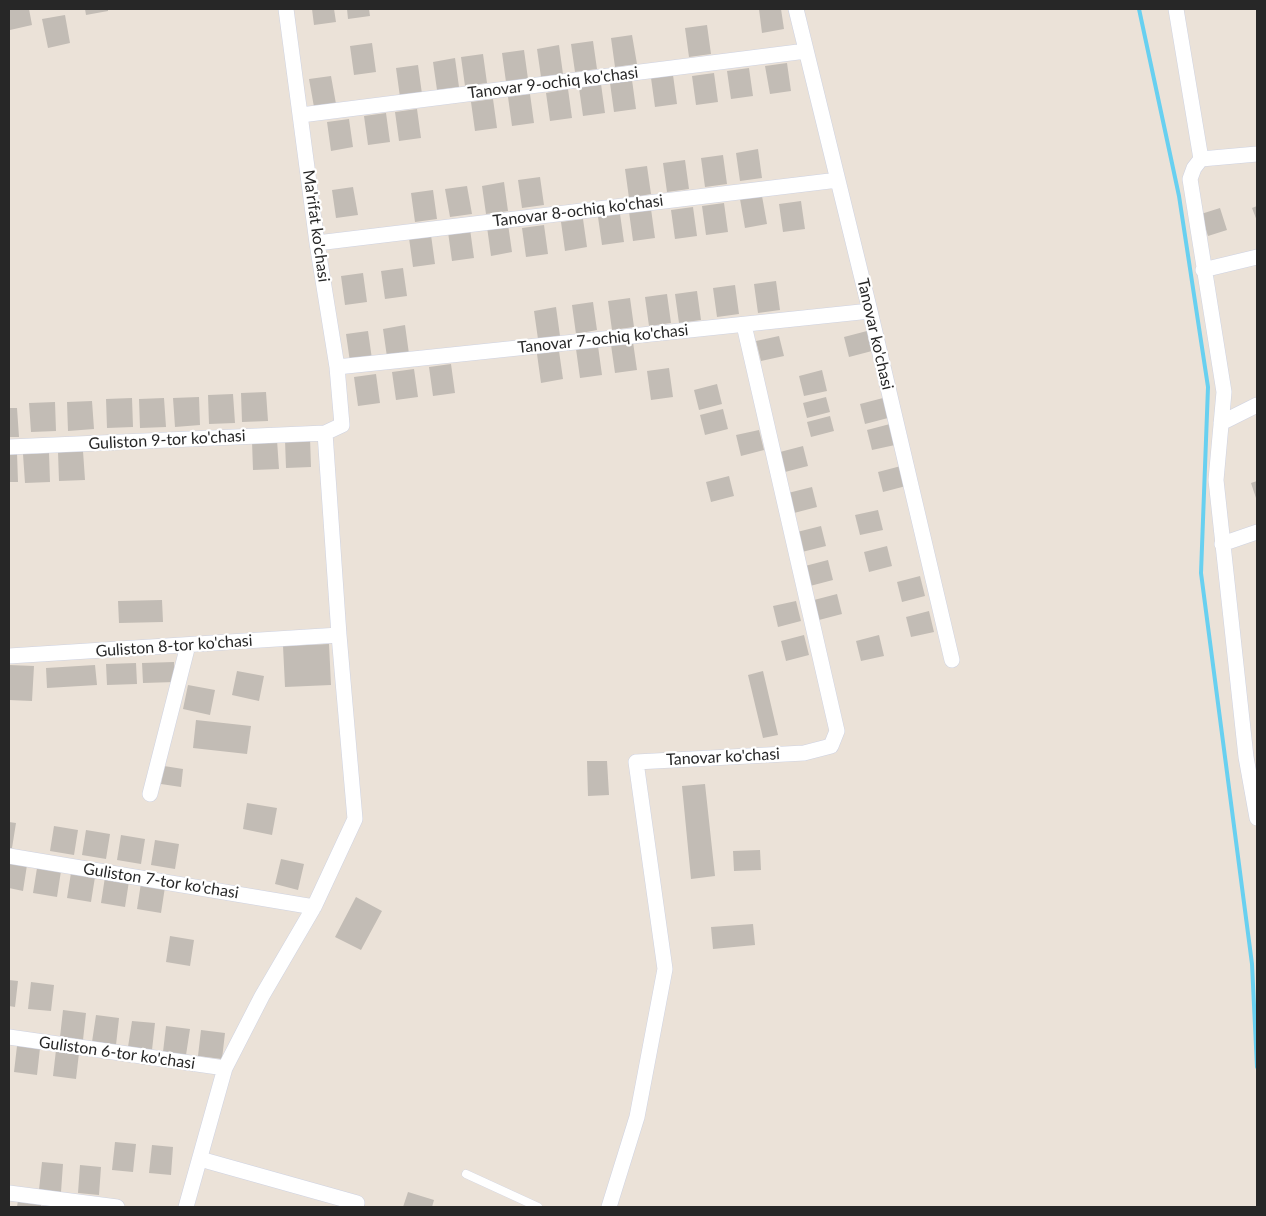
<!DOCTYPE html>
<html>
<head>
<meta charset="utf-8">
<style>
	body { margin:0 }
	#map { position:relative; width:1266px; height:1216px; overflow:hidden; background:#ebe2d8; font-family:Lato,sans-serif }
	canvas { display:block }
	.frame { position:absolute; inset:0; border:10px solid #272727; pointer-events:none }
</style>
</head>
<body>
<div id="map">
<canvas width="1266" height="1216"></canvas>
<div class="frame"></div>
</div>
<script>
const ctx = document.querySelector('canvas').getContext('2d');
ctx.lineJoin = 'round';
const shape = rows => new Path2D(rows.map(r => 'M' + r).join(''));
function stroke(path, color, width, dash) { ctx.strokeStyle = color; ctx.lineWidth = width; ctx.lineCap = dash ? 'butt' : 'round'; ctx.setLineDash(dash || []); ctx.stroke(path); }
function paint(path, color) { ctx.fillStyle = color; ctx.fill(path, 'evenodd'); }
function write(font, color, halo, rows, align = 'center') {
  ctx.font = font + ' Lato,sans-serif'; ctx.lineWidth = 4.5; ctx.setLineDash([]); ctx.textBaseline = 'middle'; ctx.strokeStyle = halo; ctx.fillStyle = color; for (const [text, x, y, turn = 0] of rows) {
    ctx.save(); ctx.translate(x, y); ctx.rotate((+turn || 0) * Math.PI / 180); ctx.textAlign = isNaN(turn) ? turn : align; if (halo) ctx.strokeText(text, 0, 0); ctx.fillText(text, 0, 0); ctx.restore();
  }
}
stroke(shape([
	[1139,9,1179,196,1208,387,1201,573,1252,964,1257,1067]
]), '#68d0f0', 4);
paint(shape([
	[9,9,29,9,32,25,10,30],
	[85,9,108,9,108,11,86,15],
	[312,9,334,9,336,22,314,25],
	[347,9,369,9,370,16,348,19],
	[759,9,781,9,784,29,762,33],
	[65,15,70,43,48,48,42,19],
	[707,25,711,54,689,57,685,28],
	[632,35,637,64,615,67,611,38],
	[593,41,597,69,575,72,571,44],
	[372,43,376,72,354,75,350,46],
	[559,45,563,74,541,77,537,49],
	[524,50,528,79,506,82,502,53],
	[483,54,487,83,465,86,461,57],
	[455,58,459,87,437,90,433,62],
	[787,63,791,91,770,94,765,66],
	[418,65,422,94,400,97,396,68],
	[749,68,753,96,731,99,727,71],
	[714,73,718,102,696,105,692,76],
	[673,75,677,104,655,107,651,78],
	[331,76,336,104,314,107,309,79],
	[632,80,636,109,614,112,610,83],
	[601,84,605,113,583,116,579,88],
	[568,89,572,118,550,121,546,93],
	[530,94,534,123,512,126,508,97],
	[493,99,497,128,475,131,471,102],
	[417,109,421,138,399,141,395,112],
	[386,113,390,142,368,145,364,116],
	[349,119,353,147,331,151,327,122],
	[758,149,762,178,740,181,736,153],
	[723,155,727,184,705,187,701,158],
	[685,160,689,189,667,192,663,163],
	[647,166,651,194,629,198,625,169],
	[540,177,544,205,522,208,518,180],
	[504,182,508,211,486,214,482,186],
	[467,186,472,214,450,217,445,189],
	[353,187,358,215,336,218,332,190],
	[433,190,437,219,415,222,411,193],
	[762,196,767,224,745,228,740,199],
	[801,201,805,229,783,232,779,204],
	[724,203,728,232,706,235,702,206],
	[1257,206,1257,221,1252,208],
	[693,207,697,236,675,239,671,210],
	[1220,208,1227,230,1208,236,1201,214],
	[651,209,655,238,633,241,629,212],
	[620,214,624,242,602,245,598,217],
	[583,219,587,247,565,251,561,222],
	[508,224,512,252,491,256,487,227],
	[544,225,548,254,526,257,522,228],
	[470,229,474,258,452,261,448,232],
	[431,235,435,264,413,267,409,238],
	[403,268,407,296,385,299,381,271],
	[363,273,367,302,345,305,341,276],
	[776,281,780,310,758,313,754,284],
	[735,285,739,314,717,317,713,288],
	[697,291,701,320,679,323,675,294],
	[667,294,671,323,649,326,645,297],
	[630,298,634,327,612,330,608,301],
	[593,302,597,330,576,334,572,305],
	[556,307,560,336,538,339,534,311],
	[405,325,409,354,387,357,383,329],
	[368,331,372,359,350,362,346,334],
	[867,331,872,351,849,357,844,337],
	[779,336,784,356,761,361,756,341],
	[633,342,637,370,615,373,611,345],
	[598,346,602,375,580,378,576,349],
	[559,351,563,379,541,383,537,354],
	[451,364,455,393,433,396,429,367],
	[669,368,673,397,651,400,647,371],
	[414,369,418,397,396,400,392,372],
	[822,370,827,391,804,396,799,376],
	[376,374,380,403,358,406,354,377],
	[717,384,722,404,699,410,694,390],
	[266,392,268,421,242,422,241,393],
	[233,394,235,423,209,424,208,395],
	[199,397,200,425,175,427,173,398],
	[826,397,830,412,807,418,803,403],
	[132,398,133,427,107,428,106,399],
	[164,398,166,427,140,428,139,399],
	[883,398,888,418,865,424,860,404],
	[92,401,94,429,68,431,67,402],
	[55,402,56,431,31,432,29,403],
	[9,408,17,408,19,437,9,437],
	[723,409,728,429,705,435,700,415],
	[830,416,834,431,811,437,807,422],
	[890,424,895,445,872,450,867,430],
	[759,430,764,450,741,456,736,435],
	[310,438,311,467,286,468,285,440],
	[277,440,279,469,253,470,252,441],
	[803,446,808,466,785,472,780,452],
	[83,451,85,480,59,481,58,452],
	[9,453,17,453,18,482,9,482],
	[49,453,50,482,25,483,23,454],
	[901,466,906,486,883,492,878,472],
	[729,476,734,496,711,502,706,482],
	[1257,481,1257,501,1251,483],
	[812,487,817,507,794,513,788,493],
	[878,510,883,530,860,535,855,515],
	[821,526,826,546,802,552,797,532],
	[887,546,892,566,869,572,864,552],
	[828,560,833,580,810,586,805,566],
	[920,576,925,596,902,602,897,582],
	[837,594,842,614,819,620,814,600],
	[162,600,163,622,119,623,118,601],
	[796,601,801,621,778,627,773,606],
	[929,611,934,632,911,637,906,617],
	[804,635,809,655,786,661,781,641],
	[879,635,884,656,861,661,856,641],
	[329,644,331,685,285,687,283,646],
	[174,662,175,682,143,683,142,663],
	[136,663,137,684,107,685,106,664],
	[9,665,34,666,32,701,9,700],
	[95,665,97,685,47,688,46,668],
	[237,671,264,676,259,701,232,695],
	[763,671,778,735,763,738,748,675],
	[188,685,215,690,210,715,183,709],
	[196,720,251,726,247,754,193,748],
	[587,761,607,761,609,795,588,796],
	[164,766,183,769,181,787,161,784],
	[705,784,715,876,691,879,682,786],
	[247,803,277,808,272,835,243,829],
	[9,822,16,823,12,848,9,848],
	[54,826,78,830,74,855,50,851],
	[86,830,110,834,106,859,82,855],
	[121,835,145,839,141,864,117,860],
	[155,840,179,844,175,869,151,865],
	[760,850,761,870,734,871,733,851],
	[281,859,304,864,298,890,275,884],
	[9,862,27,865,23,891,9,888],
	[37,868,61,871,57,897,33,893],
	[71,873,95,877,91,902,67,898],
	[105,877,129,881,125,907,101,903],
	[141,883,165,887,161,913,137,909],
	[356,897,382,911,361,950,335,937],
	[753,924,755,945,713,949,711,927],
	[170,936,194,940,190,966,166,962],
	[9,980,18,981,15,1007,9,1006],
	[31,982,54,985,51,1011,28,1009],
	[63,1010,86,1013,83,1040,60,1037],
	[96,1015,119,1018,116,1045,92,1042],
	[132,1021,155,1023,152,1050,128,1047],
	[166,1026,190,1029,186,1055,163,1052],
	[201,1030,225,1033,222,1059,198,1056],
	[17,1046,40,1048,37,1075,14,1072],
	[56,1050,79,1053,76,1079,53,1076],
	[115,1142,136,1144,133,1172,112,1170],
	[152,1145,173,1147,171,1175,149,1173],
	[42,1162,63,1164,61,1192,39,1190],
	[80,1165,101,1167,99,1195,78,1193],
	[408,1192,434,1200,432,1207,403,1207],
	[18,1200,41,1203,41,1207,17,1207]
]), '#c2bcb5');
const lane = shape([
	[466,1174,538,1207]
]);
const street = shape([
	[796,9,870,311,952,660],
	[1176,9,1201,159],
	[301,115,806,51],
	[1257,154,1201,159,1194,168,1190,179,1224,392,1216,480,1246,757,1257,818],
	[317,243,838,180],
	[1203,270,1257,257],
	[337,367,870,311],
	[1221,423,1257,405],
	[9,447,325,433,342,425,337,367,317,243,286,9],
	[1222,544,1257,532],
	[9,656,339,635],
	[150,794,188,645],
	[9,856,314,907],
	[9,1037,225,1068],
	[200,1159,357,1203,355,1207],
	[9,1193,117,1207],
	[186,1207,225,1068,262,996,314,907,355,819,339,635,325,433],
	[609,1207,637,1117,665,969,636,762,804,753,831,746,837,731,744,325]
]);
stroke(lane, '#ced2e1', 9);
stroke(street, '#ced2e1', 16);
stroke(lane, '#fff', 8);
stroke(street, '#fff', 15);
write('16px', '#272727', '#fff', [
	["Tanovar 9-ochiq ko'chasi",553,83,-7],
	["Tanovar 8-ochiq ko'chasi",578,211,-7],
	["Ma'rifat ko'chasi",316,226,82],
	["Tanovar ko'chasi",875,334,77],
	["Tanovar 7-ochiq ko'chasi",603,339,-6],
	["Guliston 9-tor ko'chasi",167,440,-3],
	["Guliston 8-tor ko'chasi",174,646,-4],
	["Tanovar ko'chasi",723,757,-3],
	["Guliston 7-tor ko'chasi",161,881,9],
	["Guliston 6-tor ko'chasi",117,1053,8]
]);
</script>
</body>
</html>
